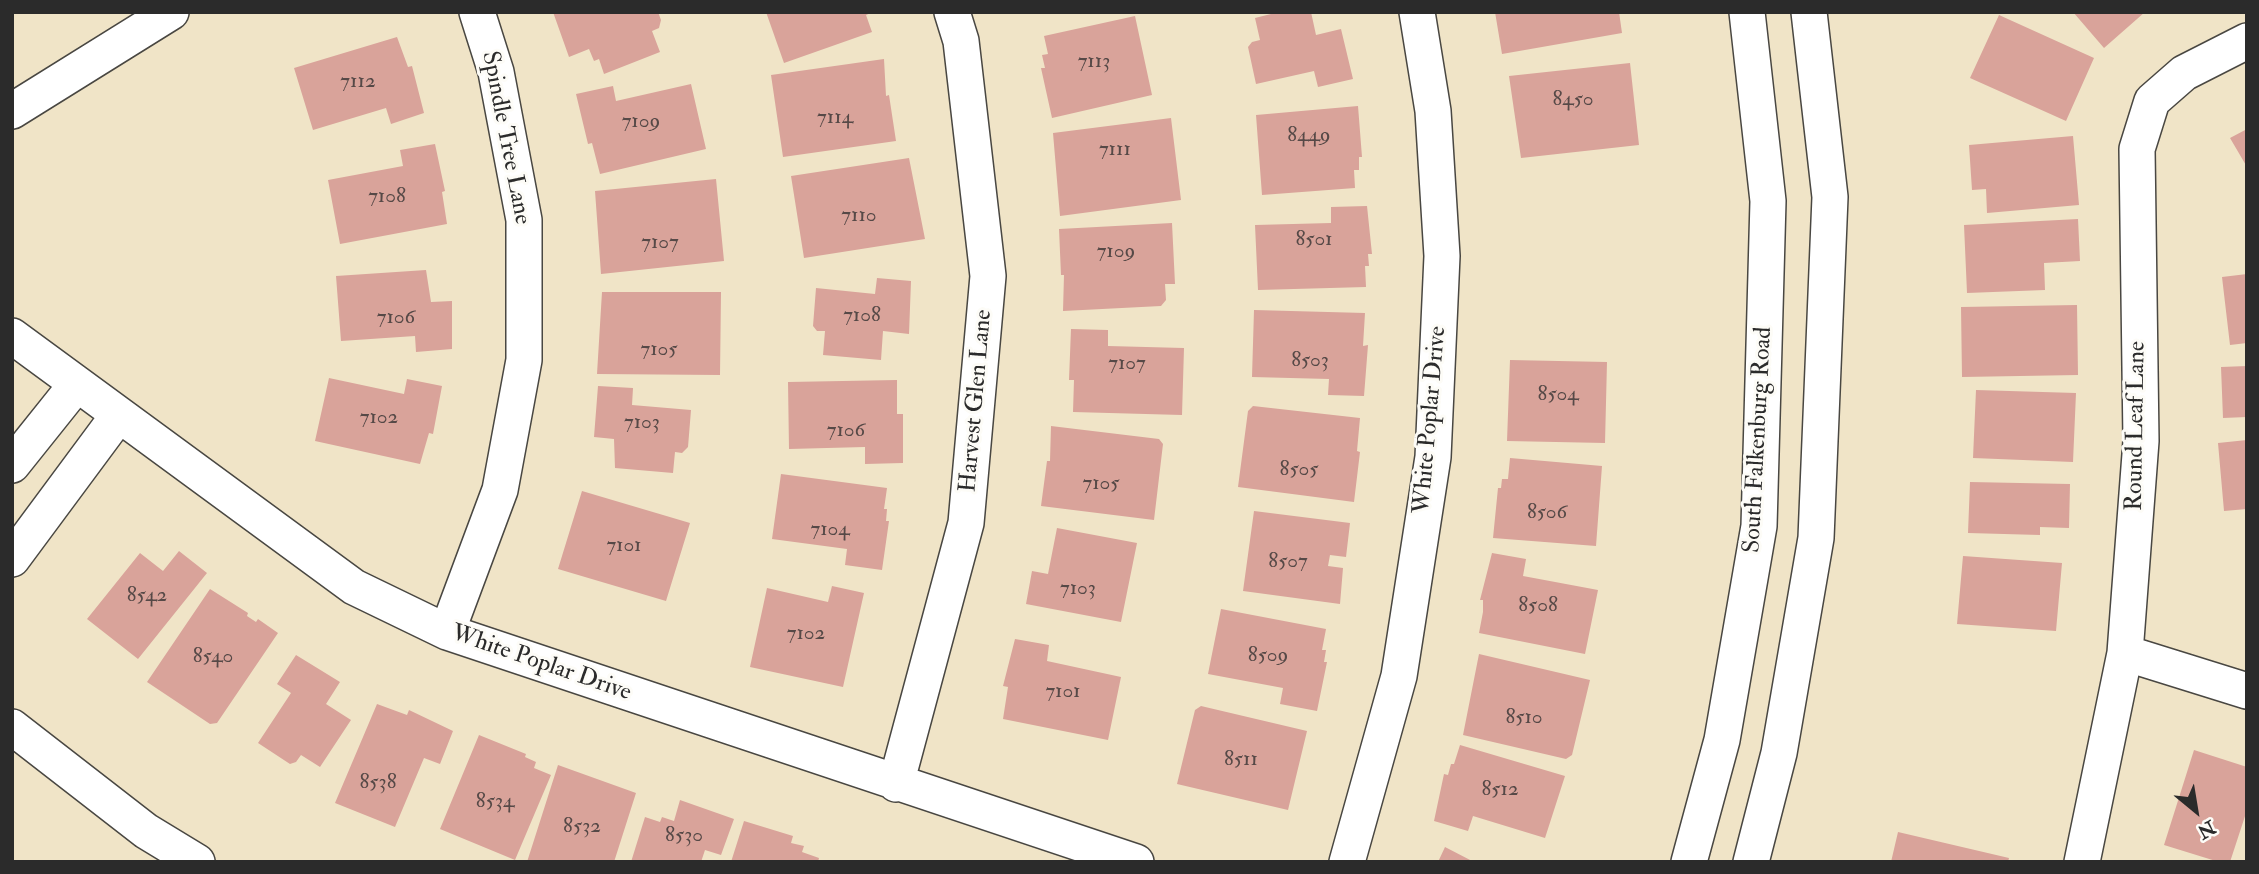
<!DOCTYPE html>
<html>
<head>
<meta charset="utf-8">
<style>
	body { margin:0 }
	#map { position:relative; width:2259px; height:874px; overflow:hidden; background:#f0e4c7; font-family:"IM FELL Double Pica",serif }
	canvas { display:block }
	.frame { position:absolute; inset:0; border:14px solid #2b2b2b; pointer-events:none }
	.north { position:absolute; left:2161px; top:776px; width:70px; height:70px; -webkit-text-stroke:5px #fdfcf7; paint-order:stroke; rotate:150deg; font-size:19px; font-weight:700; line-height:28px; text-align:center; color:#2b2b2b }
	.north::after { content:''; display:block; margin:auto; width:24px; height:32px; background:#2b2b2b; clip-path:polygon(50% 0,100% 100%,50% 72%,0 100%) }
</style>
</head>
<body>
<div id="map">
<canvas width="2259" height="874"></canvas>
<div class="frame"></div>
<div class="north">N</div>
</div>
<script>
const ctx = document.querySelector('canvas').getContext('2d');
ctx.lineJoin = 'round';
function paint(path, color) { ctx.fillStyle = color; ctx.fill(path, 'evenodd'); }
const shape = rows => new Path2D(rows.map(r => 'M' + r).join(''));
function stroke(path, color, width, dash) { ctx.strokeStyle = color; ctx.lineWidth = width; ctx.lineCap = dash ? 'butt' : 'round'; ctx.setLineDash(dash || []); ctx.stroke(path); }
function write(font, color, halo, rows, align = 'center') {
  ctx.font = font + ' "IM FELL Double Pica",serif'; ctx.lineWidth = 6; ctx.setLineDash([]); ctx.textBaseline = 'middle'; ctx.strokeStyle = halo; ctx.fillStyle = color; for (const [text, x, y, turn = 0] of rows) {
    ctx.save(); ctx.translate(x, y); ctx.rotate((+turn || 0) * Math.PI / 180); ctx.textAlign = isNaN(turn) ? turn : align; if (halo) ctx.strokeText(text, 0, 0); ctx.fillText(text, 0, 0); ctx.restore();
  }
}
paint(shape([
	[553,12,658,12,661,20,659,28,652,31,660,52,604,74,599,59,594,61,589,49,569,57],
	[766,12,873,12,866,15,872,32,784,63],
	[1279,12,1311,12,1316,35,1341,29,1353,79,1318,87,1314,71,1256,84,1248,47,1252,42,1260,40,1255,18],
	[1495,12,1619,12,1622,33,1502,54],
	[2073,12,2145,12,2104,48],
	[1999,15,2094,58,2066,121,1970,78],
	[1135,16,1152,95,1052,118,1041,68,1045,68,1042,55,1048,54,1044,36],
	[397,37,408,67,412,66,424,113,391,124,386,108,313,130,294,68],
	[884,59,886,96,889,95,896,141,783,157,771,75],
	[1630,63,1639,145,1521,158,1509,76],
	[691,84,706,149,600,174,592,143,588,144,576,94,613,86,616,101],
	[1358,106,1362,157,1359,157,1359,170,1354,170,1355,188,1262,195,1256,115],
	[1171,118,1181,200,1060,216,1053,133],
	[2247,129,2247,167,2230,138],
	[2073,136,2079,205,1987,213,1986,189,1972,190,1969,145],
	[435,144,445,191,442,192,447,224,340,244,328,180,403,166,400,150],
	[909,158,925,239,804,258,791,176],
	[716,179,724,261,601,274,595,191],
	[1367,206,1372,254,1368,254,1369,266,1365,266,1366,287,1258,290,1255,225,1331,223,1331,207],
	[2078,219,2080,261,2044,263,2045,290,1967,293,1964,225],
	[1172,223,1175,284,1165,284,1166,300,1161,306,1063,311,1064,275,1061,275,1059,229],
	[426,270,431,302,452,301,452,349,416,352,415,336,341,341,336,276],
	[2247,274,2247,343,2230,345,2222,277],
	[877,278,911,281,909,334,883,331,881,360,823,355,825,331,817,331,813,326,816,288,875,294],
	[602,292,721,292,720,375,597,374],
	[2077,305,2078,375,1962,377,1961,307],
	[1254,310,1365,313,1363,346,1368,345,1364,396,1328,395,1329,379,1252,377],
	[1071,329,1108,330,1108,346,1184,348,1182,415,1073,412,1074,380,1069,380],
	[1510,360,1607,362,1605,443,1507,441],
	[2247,366,2247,417,2223,418,2221,367],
	[329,378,404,394,407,379,442,386,433,434,429,433,420,464,315,441],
	[897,380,897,414,903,414,903,463,865,464,865,447,789,449,788,382],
	[598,386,633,388,632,405,691,410,688,447,682,453,675,452,673,473,615,468,614,439,594,437],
	[1976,390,2076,393,2073,462,1973,458],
	[1253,406,1360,418,1357,451,1360,452,1354,502,1238,487,1248,411],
	[1051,426,1159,439,1163,444,1154,520,1041,506,1047,461,1050,461],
	[2247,440,2247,509,2224,511,2218,443],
	[1510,458,1602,466,1596,546,1493,538,1498,488,1501,488,1502,479,1508,479],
	[781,474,887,488,884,509,887,509,886,521,889,521,882,570,845,565,847,549,772,539],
	[1970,482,2070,484,2069,528,2040,527,2040,535,1968,533],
	[582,491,690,523,666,601,558,569],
	[1254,511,1350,523,1346,557,1330,555,1328,566,1343,568,1340,604,1243,591],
	[1057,528,1137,543,1121,622,1026,604,1032,571,1048,574],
	[179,551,207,573,138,659,87,619,140,553,163,571],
	[1492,553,1526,559,1523,576,1598,590,1585,654,1479,633,1483,612,1483,600,1480,600],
	[1963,556,2062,563,2056,631,1957,624],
	[832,586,864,593,843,687,750,667,767,588,828,602],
	[210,589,248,613,247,616,256,622,258,619,278,633,217,723,210,724,147,682],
	[1221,609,1326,629,1322,650,1326,650,1324,662,1327,662,1317,711,1280,704,1283,688,1208,674],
	[1015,639,1049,645,1047,661,1121,677,1108,740,1003,719,1008,687,1003,686],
	[1479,654,1590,680,1572,755,1566,759,1463,735],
	[296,655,340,682,326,704,351,720,320,767,301,755,296,762,290,764,258,743,291,693,277,684],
	[377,704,407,715,409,710,453,731,440,764,424,758,395,827,335,803],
	[1201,706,1307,731,1288,810,1177,784,1195,710],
	[479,735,526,754,525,757,536,762,534,768,551,775,515,860,440,829],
	[1460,745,1565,776,1545,838,1473,816,1468,831,1434,821,1444,774,1448,775,1451,764,1454,764],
	[2194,750,2247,767,2247,810,2230,862,2219,862,2164,845],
	[558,765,636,793,614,862,527,862],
	[680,800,734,819,721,855,705,850,701,862,631,862,645,817,660,822,662,817,674,821],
	[744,821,793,836,791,843,804,846,802,852,819,858,818,862,731,862],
	[1898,832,2009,858,2008,862,1891,862],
	[1445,847,1474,862,1438,862]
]), '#d9a39a');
const minor = shape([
	[12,111,171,12],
	[12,336,354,587,447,632,1136,862],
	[12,465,76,385],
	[12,559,118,416],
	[447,632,500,490,524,360,524,220,496,72,477,12],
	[2125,653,2247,691],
	[12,727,146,831,197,862],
	[896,784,966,523,988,276,961,41,952,12],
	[1347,862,1399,676,1433,457,1442,256,1433,111,1417,12],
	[1689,862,1722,740,1759,526,1768,201,1747,12],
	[1751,862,1779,753,1816,538,1830,197,1809,12],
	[2082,862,2125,653,2141,441,2137,149,2152,101,2184,73,2247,41]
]);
stroke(minor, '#494742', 38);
stroke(minor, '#fff', 35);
write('21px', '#564947', null, [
	["7113",1094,62],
	["7112",358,82],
	["8450",1573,100],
	["7114",835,118],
	["7109",641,122],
	["8449",1309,136],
	["7111",1115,150],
	["7108",387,197],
	["7110",859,216],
	["8501",1314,240],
	["7107",660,243],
	["7109",1116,252],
	["7108",862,316],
	["7106",396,318],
	["7105",659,350],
	["8503",1310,361],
	["7107",1127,364],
	["8504",1558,395],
	["7102",379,418],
	["7103",642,423],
	["7106",846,431],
	["8505",1299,470],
	["7105",1101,484],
	["8506",1547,513],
	["7104",830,530],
	["7101",624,546],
	["8507",1288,562],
	["7103",1078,589],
	["8542",147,596],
	["8508",1538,606],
	["7102",806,634],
	["8509",1268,656],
	["8540",213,657],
	["7101",1063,692],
	["8510",1524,718],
	["8511",1241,760],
	["8538",378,783],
	["8512",1500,790],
	["8534",495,802],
	["8532",582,827],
	["8530",684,836]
]);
write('24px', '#2b2b2b', '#fdfcf7', [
	["Spindle Tree Lane",505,138,79],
	["Harvest Glen Lane",977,401,-85],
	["White Poplar Drive",1431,420,-85],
	["Round Leaf Lane",2137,426,-89],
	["South Falkenburg Road",1759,440,-87],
	["White Poplar Drive",541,664,19]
]);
</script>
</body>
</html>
